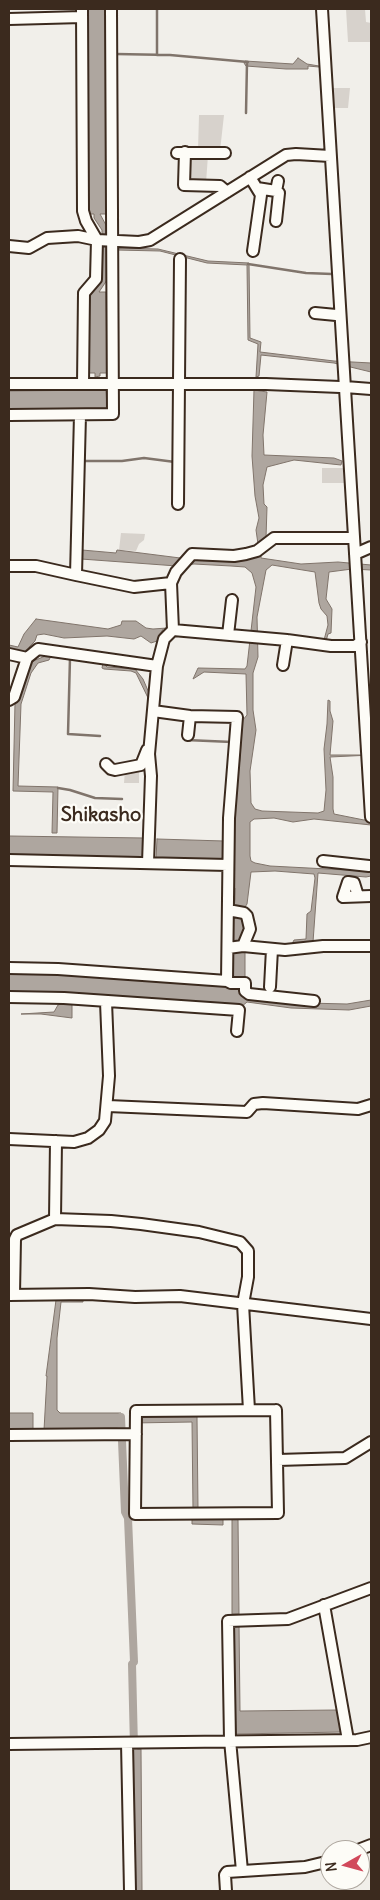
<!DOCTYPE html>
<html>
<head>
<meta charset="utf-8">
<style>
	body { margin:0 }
	#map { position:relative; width:380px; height:1900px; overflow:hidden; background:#f1efea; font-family:Delius,sans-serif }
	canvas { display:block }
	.frame { position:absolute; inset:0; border:10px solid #3b2a1e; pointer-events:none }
	.north { position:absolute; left:320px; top:1840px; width:50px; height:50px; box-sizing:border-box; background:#fdfcf7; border:1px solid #afa8a0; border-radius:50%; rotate:263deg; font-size:14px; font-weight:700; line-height:20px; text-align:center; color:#3b2a1e }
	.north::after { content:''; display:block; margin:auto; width:18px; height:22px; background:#d1495b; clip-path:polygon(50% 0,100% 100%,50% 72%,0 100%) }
</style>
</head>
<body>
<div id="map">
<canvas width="380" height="1900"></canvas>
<div class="frame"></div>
<div class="north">N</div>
</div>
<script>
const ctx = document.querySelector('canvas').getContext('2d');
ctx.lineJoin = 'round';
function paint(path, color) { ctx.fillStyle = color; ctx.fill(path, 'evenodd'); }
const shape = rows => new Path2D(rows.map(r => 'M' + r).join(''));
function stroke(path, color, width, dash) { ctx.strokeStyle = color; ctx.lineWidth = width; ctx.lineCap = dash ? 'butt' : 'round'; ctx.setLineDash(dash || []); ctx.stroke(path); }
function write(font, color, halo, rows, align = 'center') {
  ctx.font = font + ' Delius,sans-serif'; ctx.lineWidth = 4.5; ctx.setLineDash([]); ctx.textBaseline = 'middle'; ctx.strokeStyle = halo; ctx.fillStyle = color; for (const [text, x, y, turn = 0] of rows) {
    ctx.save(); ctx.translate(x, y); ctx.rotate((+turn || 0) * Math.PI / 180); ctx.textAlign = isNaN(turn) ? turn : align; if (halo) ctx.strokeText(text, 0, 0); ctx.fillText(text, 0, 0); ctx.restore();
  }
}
paint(shape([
	[346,9,365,9,366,22,371,23,371,42,348,42],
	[331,88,350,88,348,108,332,108],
	[199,115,224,115,220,151,198,150],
	[188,154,208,155,206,183,187,183],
	[322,468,343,468,344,483,322,483],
	[121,533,145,534,144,540,139,544,136,551,119,550],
	[139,768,139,783,124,783,125,770]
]), '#d7d2cc');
const water = shape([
	[88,9,106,9,106,214,100,214,107,227,107,280,99,292,106,292,107,373,100,373,100,376,95,377,95,373,88,373,89,293,93,292,102,279,102,230,94,218,94,214,88,214,88,9],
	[298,58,307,64,319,66,319,67,308,66,308,69,286,69,246,66,244,63,245,61,293,64,298,58],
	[116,248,158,249,208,261,249,263,250,338,261,342,260,352,334,361,371,363,371,372,334,363,261,355,259,376,256,377,258,344,248,340,247,265,207,263,160,251,116,250,116,248],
	[106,390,107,408,9,409,9,391,106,390],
	[254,390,267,392,263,435,264,455,334,458,342,461,341,465,294,460,267,467,263,485,264,504,267,507,266,538,261,540,261,558,301,564,338,562,371,565,371,570,352,569,329,572,326,599,332,609,331,633,328,634,326,641,324,640,328,625,327,616,321,609,319,603,315,572,272,565,266,570,257,617,258,657,253,673,253,710,256,730,250,771,251,803,255,809,262,811,318,813,324,811,326,790,324,749,327,724,328,700,330,701,330,711,333,721,330,755,371,755,330,757,333,777,333,809,334,814,364,820,371,819,371,825,314,819,293,822,274,818,254,819,250,822,250,856,251,861,255,863,270,866,366,871,371,873,371,876,366,877,318,873,313,942,311,944,291,946,294,940,306,939,307,914,311,911,315,878,314,874,275,871,251,872,247,904,243,910,245,915,245,978,237,981,237,978,232,977,232,954,235,950,232,944,233,917,235,899,235,888,232,885,233,823,235,795,240,759,242,721,247,715,246,674,204,672,193,679,198,668,245,669,247,666,256,587,252,573,245,567,231,566,194,564,177,566,81,559,82,550,116,553,117,550,196,560,237,560,258,544,256,530,259,518,255,496,252,456,254,390],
	[36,619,108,629,121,625,122,621,136,621,146,628,153,629,167,628,163,629,157,641,151,643,141,636,134,639,107,636,64,638,44,634,37,635,35,641,29,647,28,649,30,650,27,654,9,649,9,645,18,647,24,634,36,619],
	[48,655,51,656,49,660,38,663,31,673,21,704,18,786,58,787,57,833,52,833,53,792,13,791,15,703,28,668,33,661,48,655],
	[103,663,107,667,135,669,143,679,149,693,150,702,136,673,131,671,104,669,102,668,103,663],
	[9,836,144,838,144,859,9,856,9,836],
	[157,839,224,841,225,860,223,861,156,859,157,839],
	[9,972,239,984,243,992,307,1003,347,1004,371,1000,371,1006,349,1010,291,1008,247,1002,241,1007,9,993,9,972],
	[65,1001,67,1003,72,1004,72,1018,41,1014,21,1014,54,1012,58,1005,64,1003,65,1001],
	[56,1300,83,1301,83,1302,61,1302,57,1338,57,1410,60,1413,121,1413,121,1428,44,1430,47,1376,46,1376,56,1300],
	[9,1413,33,1413,33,1429,9,1430,9,1413],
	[197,1416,198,1509,193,1509,192,1422,133,1423,133,1417,197,1416],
	[192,1517,223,1518,223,1525,192,1524,192,1517],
	[232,1519,238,1519,239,1614,232,1614,232,1519],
	[233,1623,239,1623,240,1711,337,1710,342,1732,236,1734,233,1623],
	[131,1749,141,1749,142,1891,132,1891,131,1749]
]);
paint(water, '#aea69f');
stroke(water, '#80746b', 1);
stroke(shape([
	[157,9,157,55],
	[116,54,170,55,248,62],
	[246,113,247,62],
	[248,264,306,273,332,274],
	[83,461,122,461,144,458,175,462],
	[51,656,64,658],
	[70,658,68,734,100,736],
	[186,740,232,742],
	[58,788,70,790,95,798,122,799]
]), '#80746b', 2.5);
stroke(shape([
	[121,1417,125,1512,128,1518,134,1662,132,1664,134,1747]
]), '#aea69f', 8);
const minor = shape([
	[82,9,83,211,86,221,97,240,96,279,84,293,83,384],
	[322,9,371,817],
	[9,19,82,17],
	[185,152,184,185,220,186,227,192],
	[177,153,225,153],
	[250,177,261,195,253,251],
	[257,188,276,191,278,181],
	[276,221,279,193],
	[9,246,29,248,47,238,78,236,97,240,139,242,150,240,286,155,296,154,330,156],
	[315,313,336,315],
	[9,384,266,384,340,387],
	[345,387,371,389],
	[9,415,113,414,111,9],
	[178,504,180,259],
	[355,554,371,547],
	[9,566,36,566,76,575,80,415],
	[76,575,134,587,171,583],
	[173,630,287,640,331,646,355,646,361,642],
	[228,635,232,600],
	[9,654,27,658],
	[283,665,287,640],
	[9,700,14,697,27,658,38,649,157,666,164,639,173,630,171,583,176,572,192,554,234,556,246,554,257,551,274,538,354,538],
	[153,711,190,716,237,717,229,818,227,981],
	[188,735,190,716],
	[106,764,111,769,115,770,141,765,147,750],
	[9,860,228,865],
	[323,861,369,866],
	[148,863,151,776,149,754,157,666],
	[358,896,354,883,348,882,343,897,371,896],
	[228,910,244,913,247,916,250,929,243,946],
	[228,948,243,946,285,950,323,946,371,946],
	[9,968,58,969,227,981,231,983,245,983,245,991,249,994,314,1001],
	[270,987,272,949],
	[9,997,64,998,239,1010,237,1031],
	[108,1106,247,1112,254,1104,263,1103,358,1109,371,1105],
	[9,1139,74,1142,88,1138,99,1130,105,1121,109,1076,106,1002],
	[55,1219,56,1141],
	[14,1294,15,1239,17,1235,55,1219,111,1221,141,1224,199,1232,240,1242,248,1251,248,1277,243,1304,249,1410],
	[9,1295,89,1294,135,1297,180,1296,371,1319],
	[276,1410,278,1513,135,1514,136,1411,276,1410],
	[9,1435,136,1434],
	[278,1460,345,1458,371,1442],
	[324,1605,348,1740],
	[127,1743,130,1891],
	[9,1744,357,1740,371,1737],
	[358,1850,371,1845],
	[242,1871,230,1740,228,1621,288,1619,371,1588],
	[226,1891,225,1875,227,1872,305,1867,330,1861]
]);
stroke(minor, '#3b2a1e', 14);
stroke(minor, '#fdfcf7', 10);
write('bold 20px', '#3b2a1e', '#fdfcf7', [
	["Shikasho",101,815]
]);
</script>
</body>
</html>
